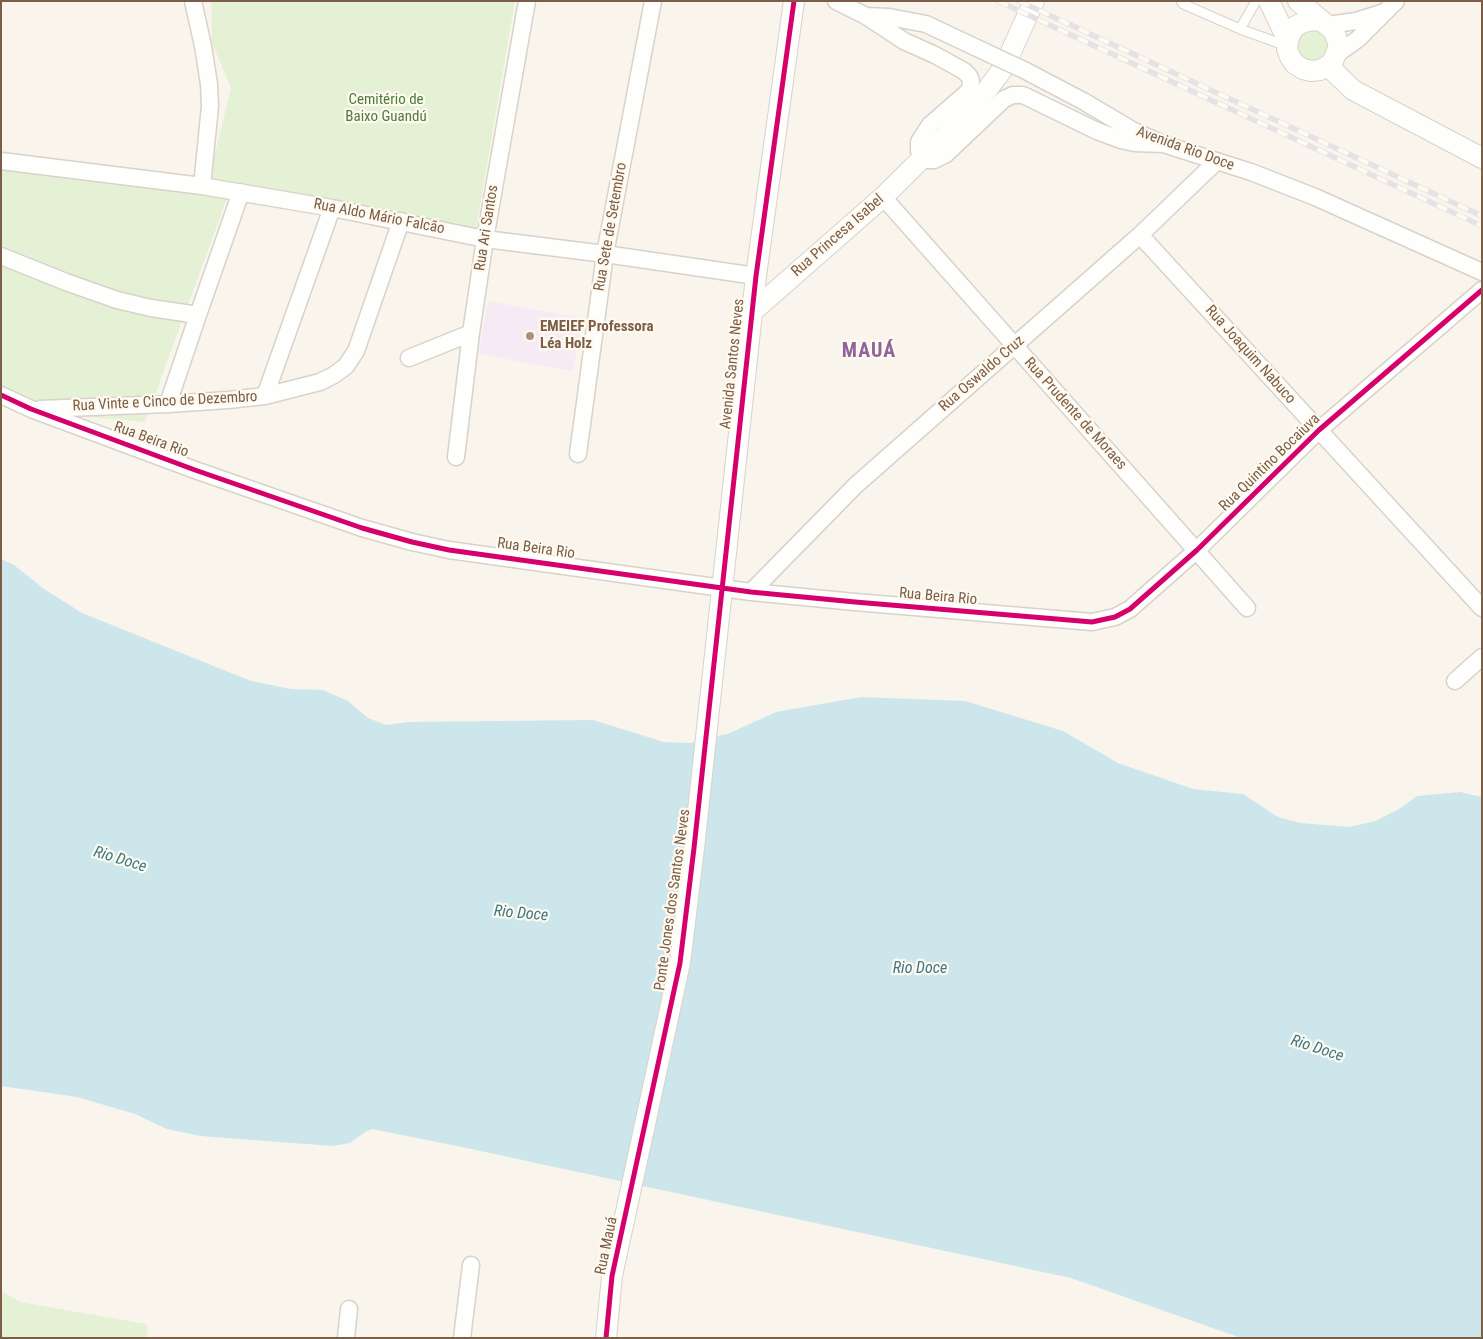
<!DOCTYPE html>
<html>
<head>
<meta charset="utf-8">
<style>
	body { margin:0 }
	#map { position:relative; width:1483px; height:1339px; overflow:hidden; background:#f9f5ec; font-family:"Roboto Condensed",sans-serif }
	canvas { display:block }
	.frame { position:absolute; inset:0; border:2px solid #7b5d48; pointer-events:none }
</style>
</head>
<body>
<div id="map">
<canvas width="1483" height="1339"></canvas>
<div class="frame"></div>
</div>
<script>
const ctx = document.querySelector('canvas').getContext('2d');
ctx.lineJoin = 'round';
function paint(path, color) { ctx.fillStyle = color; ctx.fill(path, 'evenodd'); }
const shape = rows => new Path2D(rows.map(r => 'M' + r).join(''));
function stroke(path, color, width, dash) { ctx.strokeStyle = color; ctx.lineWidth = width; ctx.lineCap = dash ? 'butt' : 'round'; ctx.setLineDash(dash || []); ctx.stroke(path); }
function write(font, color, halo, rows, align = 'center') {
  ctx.font = font + ' "Roboto Condensed",sans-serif'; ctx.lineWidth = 4.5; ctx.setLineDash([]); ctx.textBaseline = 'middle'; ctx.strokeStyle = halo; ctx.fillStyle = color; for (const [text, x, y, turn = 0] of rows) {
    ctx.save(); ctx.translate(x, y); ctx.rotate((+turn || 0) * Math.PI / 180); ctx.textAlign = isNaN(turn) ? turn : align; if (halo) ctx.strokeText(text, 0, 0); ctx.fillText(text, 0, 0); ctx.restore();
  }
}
paint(shape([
	[488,301,582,318,573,371,478,354]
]), '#f6ebf4');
paint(shape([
	[211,1,515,1,476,230,229,193,145,422,20,411,1,402,1,165,209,178,231,88,212,43],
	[1312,26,1329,34,1328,59,1304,63,1293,41],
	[1,1291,20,1302,146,1324,148,1327,146,1338,1,1338]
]), '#e4f1d5');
paint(shape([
	[1,559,14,565,44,589,82,613,251,681,291,689,323,690,348,701,368,718,386,725,408,722,593,720,664,742,690,743,730,733,776,712,861,697,965,701,1063,731,1118,763,1193,789,1243,794,1278,817,1301,823,1350,827,1375,821,1399,809,1417,796,1460,792,1482,797,1482,1338,1241,1338,1071,1278,457,1146,372,1129,365,1132,350,1143,333,1146,200,1136,167,1129,135,1114,77,1097,1,1086]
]), '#cce6eb');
const service = shape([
	[1181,1,1183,4,1240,29,1256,1],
	[1240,29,1287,46]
]);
const minor = shape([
	[193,1,203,46,209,84,210,106,202,186],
	[836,1,866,16,889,17,926,24,996,57],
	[866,16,904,41,935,55,964,71,969,76,971,81,970,90,930,125,922,137,919,142,919,151,923,158,926,160,934,160,946,154,1004,99,1013,95,1023,95,1097,131,1121,140,1135,143,1163,144],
	[1328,25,1356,21,1384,12],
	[1337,54,1358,39,1396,1],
	[1024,70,1083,101,1132,130,1163,144,1251,172,1315,197,1482,272],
	[1,161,202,186,332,208,485,239,605,254,756,276],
	[883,197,1247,608],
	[1140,235,1482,608],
	[1,256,66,282,117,300,151,308,198,315],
	[409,358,471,333],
	[1,395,31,409,195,470,362,528,412,542,449,550,751,592,855,602,1092,622,1115,617,1130,609,1197,550,1319,430,1482,290],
	[265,396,332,208],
	[168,404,198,315,241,192],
	[40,409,168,404,228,400,265,396,320,382,334,375,346,366,356,351,401,221],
	[578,454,605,254,653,1],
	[456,457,471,333,485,239,527,1],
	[751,592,856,485,1140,235,1217,161],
	[1455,681,1482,657],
	[346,1338,349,1309],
	[462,1338,471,1265]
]);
const tertiary = shape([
	[1269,1,1288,41],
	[1298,1,1334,31,1339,46,1333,61,1328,66,1320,70,1311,71,1303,69,1295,64,1290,57,1287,49,1288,41,1291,32,1296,26,1304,22,1312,20,1321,21],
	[1328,66,1353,90,1482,158],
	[752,312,883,197,962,119,987,90,1004,67,1034,1],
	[606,1338,612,1276,680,963,694,848,756,276,794,1]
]);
stroke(service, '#d8d2ca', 11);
stroke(minor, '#d8d2ca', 19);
stroke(tertiary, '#d8d2ca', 22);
stroke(service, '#fefefc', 9);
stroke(minor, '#fefefc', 16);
stroke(tertiary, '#fefefc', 20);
const rail = shape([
	[998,1,1482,226],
	[1019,1,1482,216]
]);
stroke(rail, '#e5e2e6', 5.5);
stroke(rail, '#fffaef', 4, [11]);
const minorBridge = shape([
	[996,57,1024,70]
]);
stroke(minorBridge, '#d8d2ca', 19, []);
stroke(minorBridge, '#fefefc', 16);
stroke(shape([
	[1,395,31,409,195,470,362,528,412,542,449,550,751,592,855,602,1092,622,1115,617,1130,609,1197,550,1319,430,1482,290],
	[606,1338,612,1276,680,963,694,848,756,276,794,1]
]), '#d6006c', 5);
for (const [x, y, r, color] of [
	[530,336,5,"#a79281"]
]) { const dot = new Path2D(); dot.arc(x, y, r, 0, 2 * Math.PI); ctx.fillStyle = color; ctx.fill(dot); stroke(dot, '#fffaef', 2); }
write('15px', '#4c7b3c', '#fffaef', [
	["Cemitério de",386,100],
	["Baixo Guandú",386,117]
]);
write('15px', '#7b5d48', '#fffaef', [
	["Avenida Rio Doce",1185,149,20],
	["Rua Aldo Mário Falcão",379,217,11],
	["Rua Sete de Setembro",611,227,-80],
	["Rua Ari Santos",487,228,-81],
	["Rua Princesa Isabel",838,236,-41],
	["Rua Joaquim Nabuco",1250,355,48],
	["Avenida Santos Neves",733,364,-84],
	["Rua Oswaldo Cruz",982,374,-41],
	["Rua Vinte e Cinco de Dezembro",165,402,-3],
	["Rua Prudente de Moraes",1075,414,48],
	["Rua Beira Rio",151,440,20],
	["Rua Quintino Bocaiuva",1270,463,-44],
	["Rua Beira Rio",536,549,8],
	["Rua Beira Rio",938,597,5],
	["Ponte Jones dos Santos Neves",673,900,-82],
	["Rua Mauá",607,1246,-78]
]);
write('bold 15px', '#7b5d48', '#fffaef', [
	["EMEIEF Professora",540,327],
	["Léa Holz",540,344]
], 'left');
write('italic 16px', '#3d7888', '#fffaef', [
	["Rio Doce",120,860,17],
	["Rio Doce",521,914,5],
	["Rio Doce",920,969],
	["Rio Doce",1317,1049,18]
]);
ctx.letterSpacing = '1px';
write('bold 20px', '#8d649e', '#fffaef', [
	["MAUÁ",869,352]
]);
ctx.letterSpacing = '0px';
</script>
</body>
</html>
